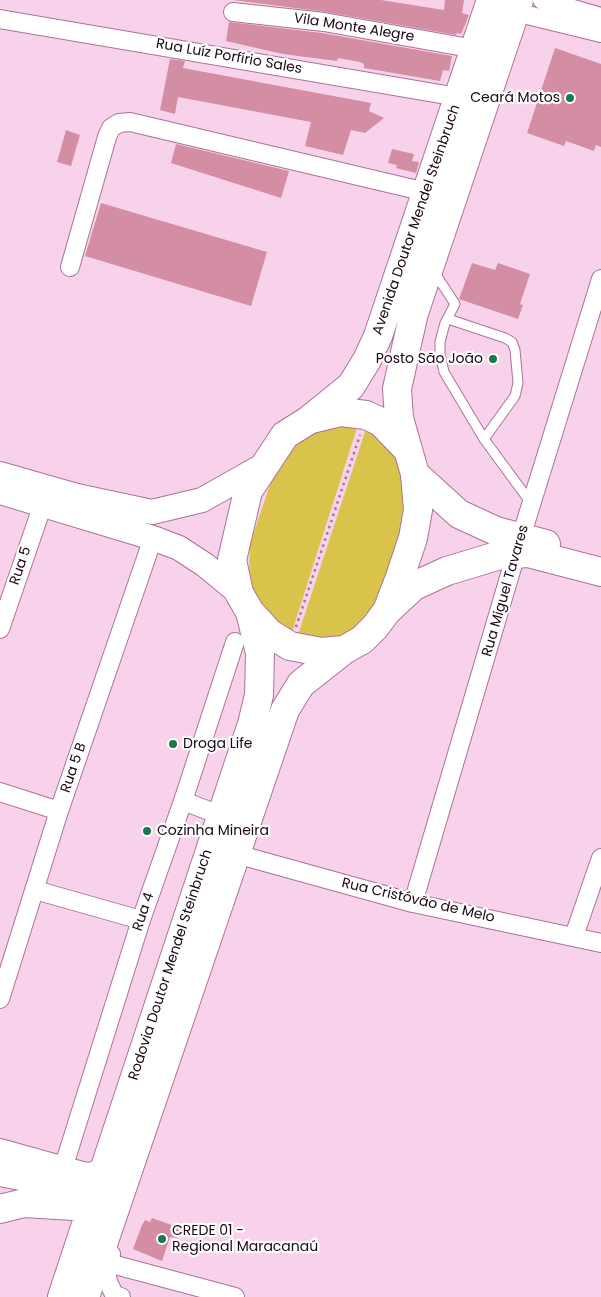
<!DOCTYPE html>
<html>
<head>
<meta charset="utf-8">
<style>
	body { margin:0 }
	canvas { display:block; background:#f8d2eb }
</style>
</head>
<body>
<canvas width="601" height="1297"></canvas>
<script>
const ctx = document.querySelector('canvas').getContext('2d');
ctx.lineJoin = 'round';
function paint(path, color) { ctx.fillStyle = color; ctx.fill(path, 'evenodd'); }
const shape = rows => new Path2D(rows.map(r => 'M' + r).join(''));
function stroke(path, color, width, dash) { ctx.strokeStyle = color; ctx.lineWidth = width; ctx.lineCap = dash ? 'butt' : 'round'; ctx.setLineDash(dash || []); ctx.stroke(path); }
function write(font, color, halo, rows, align = 'center') {
  ctx.font = font + ' Poppins,sans-serif'; ctx.lineWidth = 4.5; ctx.setLineDash([]); ctx.textBaseline = 'middle'; ctx.strokeStyle = halo; ctx.fillStyle = color; for (const [text, x, y, turn = 0] of rows) {
    ctx.save(); ctx.translate(x, y); ctx.rotate((+turn || 0) * Math.PI / 180); ctx.textAlign = isNaN(turn) ? turn : align; if (halo) ctx.strokeText(text, 0, 0); ctx.fillText(text, 0, 0); ctx.restore();
  }
}
paint(shape([
	[342,424,357,428,291,635,281,629,262,607,254,592,249,576,250,544,274,473,285,456,301,439,317,429],
	[366,429,390,447,399,463,409,509,377,605,354,629,337,640,297,638]
]), '#d9c34b');
paint(shape([
	[233,0,381,0,444,10,445,0,464,0,462,13,469,15,461,34,457,33,456,35,326,12],
	[229,22,322,33,452,56,449,71,443,70,440,81,364,68,364,64,360,62,338,58,337,61,283,54,226,41],
	[555,48,601,64,601,147,596,145,594,151,566,141,564,146,527,133],
	[170,59,185,61,183,68,371,103,369,111,384,118,365,133,351,130,343,155,305,146,311,122,178,97,175,114,160,110],
	[66,130,80,135,71,166,57,162],
	[176,144,289,171,281,198,171,163],
	[392,149,414,154,412,161,419,162,416,173,396,168,397,165,388,163],
	[101,203,267,252,251,306,85,256],
	[472,263,495,270,498,263,530,274,520,304,523,305,518,319,459,299],
	[152,1218,180,1228,177,1238,170,1237,162,1261,133,1249,142,1225,145,1220,150,1222]
]), '#d38ea4');
const lane = shape([
	[433,270,455,304,445,323,440,342,440,354,444,372,484,439,531,503],
	[448,319,505,338,512,342,515,350,518,383,515,396,484,439]
]);
const street = shape([
	[542,0,601,17],
	[233,12,324,22,475,49],
	[515,12,601,33],
	[0,19,458,97],
	[70,267,107,137,111,128,119,123,130,122,426,192],
	[0,629,43,504],
	[0,792,59,811],
	[183,801,220,815],
	[236,854,413,903,601,943],
	[35,890,141,920],
	[413,903,521,537,601,279],
	[574,936,601,858],
	[0,999,59,811,153,538],
	[60,1178,141,920,183,801,235,642],
	[111,1254,106,1271,108,1282,115,1296,121,1297],
	[108,1263,235,1297]
]);
const secondary = shape([
	[0,474,77,496,152,512,202,500,264,465],
	[0,492,153,538,179,548,205,565,239,593],
	[0,1151,86,1175,95,1174,102,1169],
	[0,1174,79,1189]
]);
const primary = shape([
	[415,474,459,514,496,531,546,544],
	[387,611,414,586,447,571,500,555,528,553,601,572]
]);
const highway = shape([
	[312,419,341,412,366,415,381,422,406,448],
	[250,612,269,633,290,646,321,652,344,650],
	[0,1209,24,1203,90,1207],
	[62,1297,252,724,259,695,260,653,250,612,239,593,232,560,248,491,285,435,309,420,351,386,367,360,378,336,491,0],
	[85,1297,285,710,301,684,344,650,362,640,375,627,387,611,400,577,413,538,418,510,415,474,399,418,397,389,404,357,414,313,519,0]
]);
stroke(lane, '#ab7299', 11);
stroke(street, '#ab7299', 20);
stroke(secondary, '#ab7299', 26);
stroke(primary, '#ab7299', 30);
stroke(highway, '#ab7299', 30);
stroke(shape([
	[296,627,360,435]
]), '#9b7d91', 2.5, [2.5, 4]);
stroke(lane, '#fff', 9);
stroke(street, '#fff', 18);
stroke(secondary, '#fff', 24);
stroke(primary, '#fff', 28);
stroke(highway, '#fff', 28);
for (const [x, y, r, color] of [
	[570,98,5,"#19784e"],
	[493,359,5,"#19784e"],
	[173,744,5,"#19784e"],
	[147,831,5,"#19784e"],
	[162,1239,5,"#19784e"]
]) { const dot = new Path2D(); dot.arc(x, y, r, 0, 2 * Math.PI); ctx.fillStyle = color; ctx.fill(dot); stroke(dot, '#fff', 2); }
write('14px', '#1a0614', '#fff', [
	["Vila Monte Alegre",354,28,9],
	["Rua Luíz Porfírio Sales",229,57,10],
	["Avenida Doutor Mendel Steinbruch",417,220,-71],
	["Rua 5",21,566,-71],
	["Rua Miguel Tavares",506,591,-74],
	["Rua 5 B",74,768,-71],
	["Rua Cristóvão de Melo",418,901,13],
	["Rua 4",144,912,-71],
	["Rodovia Doutor Mendel Steinbruch",171,965,-72]
]);
write('14px', '#1a0614', '#fff', [
	["Ceará Motos",560,98,"right"],
	["Posto São João",483,359,"right"],
	["Droga Life",183,744],
	["Cozinha Mineira",157,831],
	["CREDE 01 -",172,1231],
	["Regional Maracanaú",172,1247]
], 'left');
</script>
</body>
</html>
